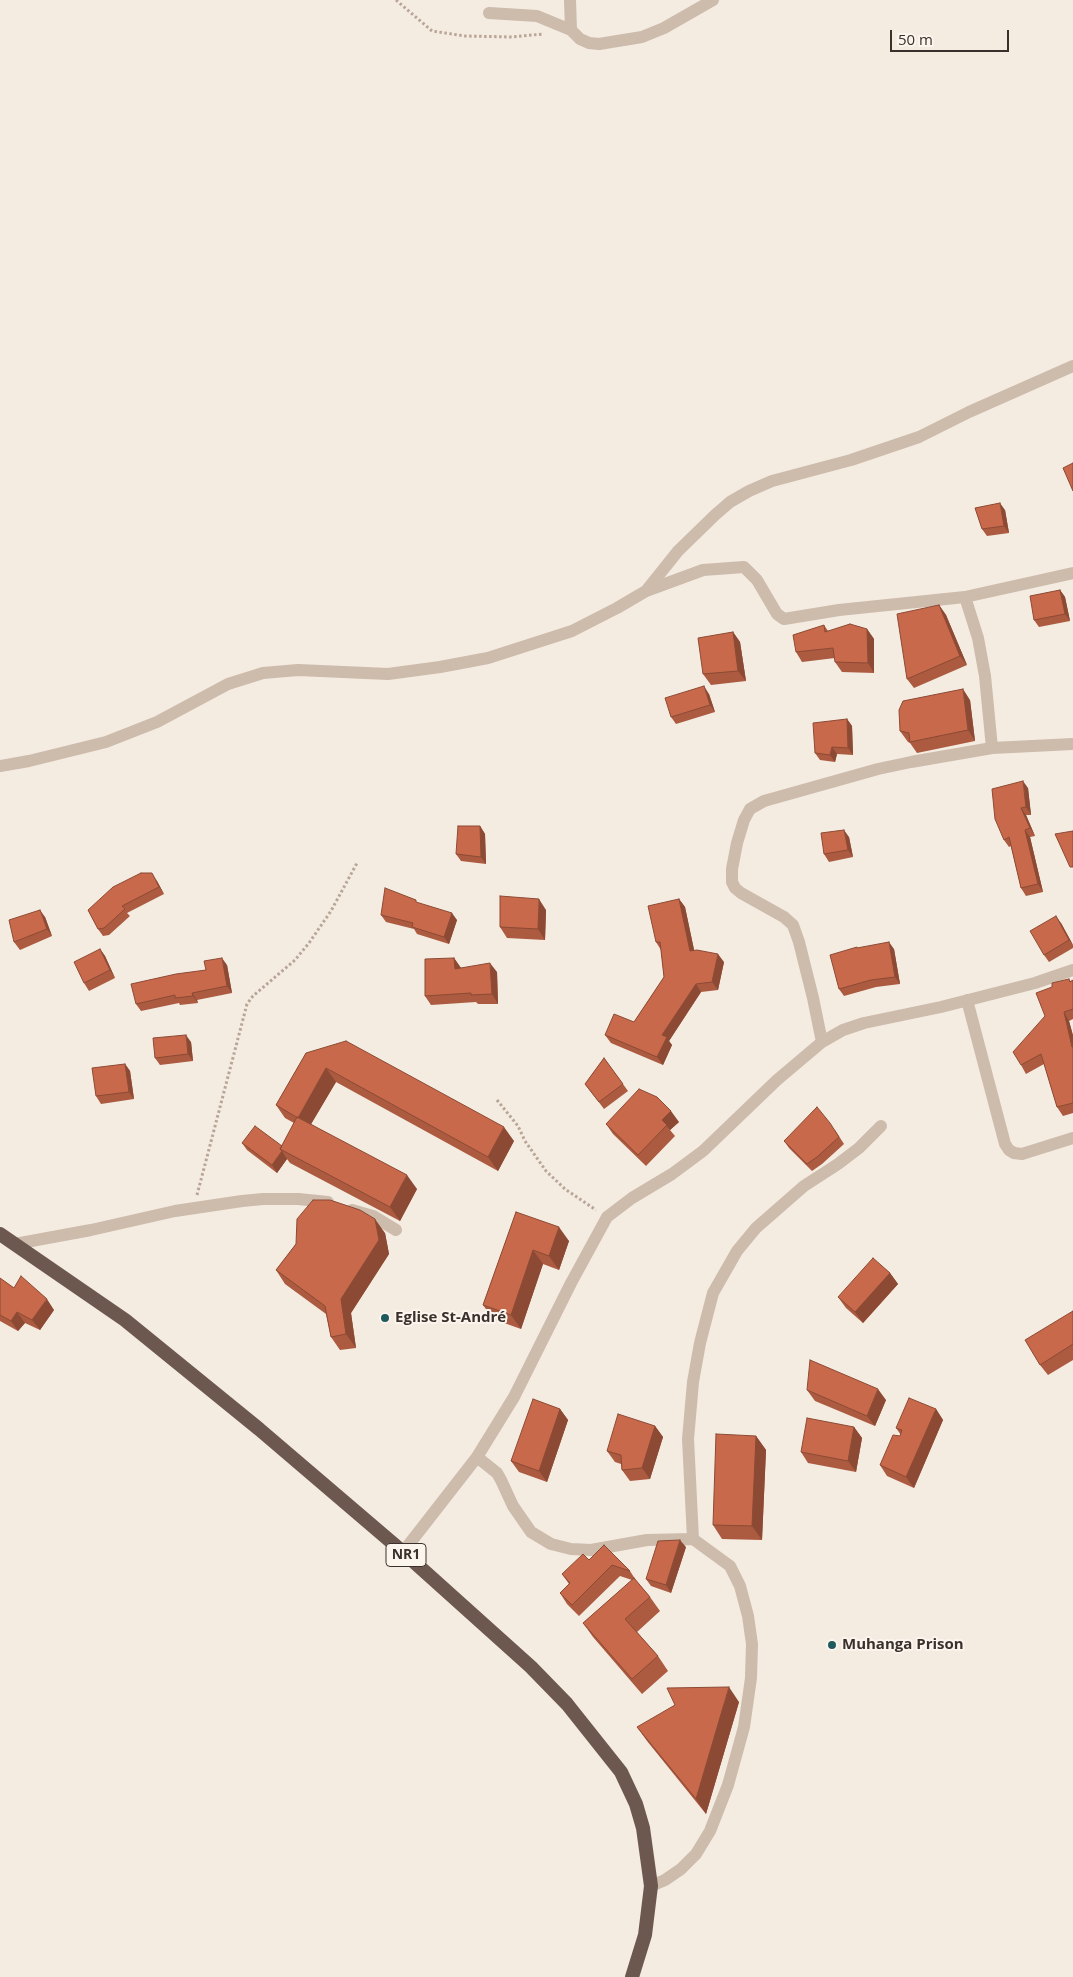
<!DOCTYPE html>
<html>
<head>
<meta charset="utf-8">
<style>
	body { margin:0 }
	#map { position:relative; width:1073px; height:1977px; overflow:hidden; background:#f4ebe1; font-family:"Open Sans",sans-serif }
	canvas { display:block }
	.scale { position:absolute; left:890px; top:30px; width:119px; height:22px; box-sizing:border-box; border:2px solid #3b302b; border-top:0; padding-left:6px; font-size:15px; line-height:18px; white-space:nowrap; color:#3b302b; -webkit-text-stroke:4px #fbf5ee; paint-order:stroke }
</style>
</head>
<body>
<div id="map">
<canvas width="1073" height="1977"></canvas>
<div class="scale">50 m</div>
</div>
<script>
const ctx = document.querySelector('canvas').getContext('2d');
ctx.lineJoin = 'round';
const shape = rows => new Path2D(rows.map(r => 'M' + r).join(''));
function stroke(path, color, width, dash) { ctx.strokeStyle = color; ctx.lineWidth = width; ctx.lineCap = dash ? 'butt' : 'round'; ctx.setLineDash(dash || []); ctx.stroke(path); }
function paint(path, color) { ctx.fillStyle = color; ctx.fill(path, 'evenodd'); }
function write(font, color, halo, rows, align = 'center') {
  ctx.font = font + ' "Open Sans",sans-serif'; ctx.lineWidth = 4; ctx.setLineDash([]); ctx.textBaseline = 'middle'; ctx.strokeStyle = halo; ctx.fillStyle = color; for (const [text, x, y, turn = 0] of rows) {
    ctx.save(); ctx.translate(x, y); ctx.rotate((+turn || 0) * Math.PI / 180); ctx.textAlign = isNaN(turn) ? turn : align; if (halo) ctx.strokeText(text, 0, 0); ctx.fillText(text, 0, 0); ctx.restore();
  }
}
stroke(shape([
	[396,0,432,31,465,36,512,37,543,34],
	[497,1100,518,1126,525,1141,546,1171,565,1189,596,1210],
	[197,1195,247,1004,253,996,295,960,309,943,331,911,357,863]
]), '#b9a596', 3, [2.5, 2.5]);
stroke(shape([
	[570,0,571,30,580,39,589,43,599,44,642,37,664,28,713,0],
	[489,13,537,16,571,30],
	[646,591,703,570,744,567,757,580,777,614,784,619,839,610,965,597,1073,573],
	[965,597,978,638,985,676,992,748],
	[0,766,29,761,106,742,157,722,228,684,263,673,298,670,388,674,440,667,488,658,572,631,617,608,646,591,678,551,715,515,730,502,749,491,772,481,851,460,919,437,969,412,1073,366],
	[967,1000,1005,1144,1009,1150,1014,1153,1022,1154,1073,1138],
	[822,1042,813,998,799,942,793,925,784,917,741,893,735,888,732,882,732,869,737,843,744,820,750,809,764,801,878,769,911,762,992,748,1073,744],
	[352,1210,373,1216,396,1230],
	[15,1244,91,1230,175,1211,242,1201,263,1199,298,1199,328,1202],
	[477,1457,497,1473,501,1480,513,1506,531,1532,551,1544,571,1549,591,1550,647,1540,693,1539,730,1566,740,1586,748,1616,752,1644,751,1678,744,1727,728,1785,710,1831,696,1854,681,1869,665,1880,651,1886],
	[693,1539,688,1439,693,1382,700,1343,713,1293,737,1251,756,1228,804,1186,838,1164,859,1148,881,1126],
	[403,1552,477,1457,514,1397,571,1283,607,1217,632,1198,672,1174,703,1151,777,1080,822,1042,843,1030,864,1023,941,1007,1035,983,1073,970]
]), '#cdbbac', 12);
stroke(shape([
	[0,1234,125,1320,259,1429,403,1552,531,1667,567,1704,621,1772,636,1804,643,1828,651,1886,645,1935,632,1977]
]), '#6c584f', 14);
paint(shape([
	[1005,510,1009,533,987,536,982,529],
	[1060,590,1065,597,1070,621,1039,627,1034,620],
	[939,605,946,615,967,665,914,688,907,679],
	[824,625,828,631,867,629,874,639,874,673,842,672,835,662,835,658,802,662,796,652],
	[733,632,740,642,746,681,711,685,703,674],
	[709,694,715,712,676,724,671,717],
	[970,700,975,741,917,753,910,743,908,742,900,731],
	[847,719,852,726,853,755,837,754,835,762,820,760,815,753],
	[1028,788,1031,815,1026,815,1035,836,1030,837,1043,892,1026,896,1021,888,1011,846,1009,847,1004,840],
	[480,826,485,834,486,864,461,861,456,854],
	[849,837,853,857,829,862,824,854],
	[157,881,164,894,127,913,130,916,109,935,103,936,98,929,88,910],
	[679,899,685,907,694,950,724,962,718,990,701,992,669,1041,672,1045,663,1065,611,1043,605,1035,634,1022,664,977,661,950,656,942],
	[418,903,457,920,449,944,417,934,414,929,386,922,381,915],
	[546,910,545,940,507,938,500,927],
	[45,917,52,936,20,950,14,942],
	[1061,923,1073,945,1073,948,1049,962,1044,955],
	[857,947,857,948,894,949,900,984,876,987,844,996,839,989],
	[100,949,105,956,115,978,89,991,84,983],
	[454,958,461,968,497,972,498,1004,478,1004,476,1002,431,1005,425,996],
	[227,965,232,993,197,1000,198,1003,180,1005,179,1003,141,1011,136,1004,206,970],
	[1073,980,1073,1019,1069,1021,1073,1035,1073,1113,1063,1116,1057,1107,1044,1064,1026,1074,1021,1065,1045,1016,1052,987],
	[191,1042,193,1061,160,1065,155,1058],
	[306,1053,514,1141,498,1171,336,1082,311,1124,417,1189,400,1221,290,1163,287,1159,277,1173,247,1150,242,1143,282,1146,294,1123,285,1118,276,1105],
	[604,1058,628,1091,604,1109,585,1084],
	[125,1064,130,1071,134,1099,101,1104,96,1096],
	[679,1122,670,1130,675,1136,646,1166,613,1134,606,1124],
	[835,1130,844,1144,822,1164,812,1171,789,1148,784,1141],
	[516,1212,569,1241,559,1270,543,1264,521,1329,493,1319,483,1305],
	[385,1233,389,1254,351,1313,356,1348,340,1350,331,1337,326,1314,285,1284,276,1270,296,1244],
	[890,1273,898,1284,863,1323,846,1308,838,1297],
	[0,1278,14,1288,54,1310,40,1330,25,1323,18,1331,0,1321],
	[1073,1311,1073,1360,1048,1375,1040,1365],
	[807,1390,886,1400,875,1426,815,1401],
	[560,1409,568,1420,547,1482,519,1472,511,1461],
	[936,1409,943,1420,914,1488,887,1476,880,1465,900,1436,901,1435,896,1428],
	[655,1426,663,1437,650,1479,630,1481,622,1470,621,1464,615,1462,607,1451],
	[854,1427,862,1438,856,1472,808,1463,801,1452],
	[756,1436,766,1450,762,1540,722,1539,713,1525],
	[604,1545,630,1571,637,1582,650,1597,660,1611,637,1632,658,1656,668,1671,642,1694,593,1637,583,1623,632,1580,620,1576,579,1616,567,1604,560,1593,569,1584,562,1574,589,1560],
	[686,1547,671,1593,651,1586,646,1579],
	[739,1702,706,1814,647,1741,637,1727]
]), '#ac5a40');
paint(shape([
	[1000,503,1005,510,1009,533,1004,526],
	[1060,590,1065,597,1070,621,1065,614],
	[939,605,946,615,967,665,960,656],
	[867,629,874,639,874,673,868,663],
	[733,632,740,642,746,681,738,671],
	[704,686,709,694,715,712,710,705],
	[963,689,970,700,975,741,968,730],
	[847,719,852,726,853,755,848,748],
	[832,747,837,754,835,762,830,755],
	[1023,781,1028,788,1031,815,1026,807],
	[1021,808,1026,815,1035,836,1030,828],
	[480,826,485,834,486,864,481,857],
	[844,830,849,837,853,857,848,850],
	[1025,830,1030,837,1043,892,1038,884],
	[152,873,157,881,164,894,159,887],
	[539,899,546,910,545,940,538,929],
	[679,899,685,907,696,959,690,951],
	[40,910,45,917,52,936,47,929],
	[452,913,457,920,449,944,444,937],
	[1056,916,1061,923,1073,945,1069,940],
	[889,942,894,949,900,984,895,977],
	[100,949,105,956,115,978,110,970],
	[718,954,724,962,718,990,712,982],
	[222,958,227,965,232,993,227,986],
	[454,958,461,968,455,969],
	[490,963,497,972,498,1004,492,994],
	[696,984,701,992,669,1041,672,1045,663,1065,657,1057,662,1035],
	[192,993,197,1000,198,1003,193,996],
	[1064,1012,1069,1021,1073,1036,1073,1049],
	[186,1035,191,1042,193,1061,188,1054],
	[125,1064,130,1071,134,1099,129,1092],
	[326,1068,336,1082,307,1131,298,1118],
	[671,1111,679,1122,670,1130,662,1120],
	[504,1127,514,1141,498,1171,488,1157],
	[282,1151,287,1159,277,1173,272,1165],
	[407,1175,417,1189,400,1221,390,1207],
	[375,1219,385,1233,389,1254,351,1313,356,1348,346,1334,341,1299],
	[559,1227,569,1241,559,1270,549,1256],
	[533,1250,543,1264,521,1329,511,1315],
	[890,1273,898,1284,863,1323,855,1312],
	[47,1299,54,1310,40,1330,32,1320],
	[17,1312,25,1323,18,1331,11,1321],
	[878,1389,886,1400,875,1426,867,1416],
	[560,1409,568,1420,547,1482,539,1471],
	[936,1409,943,1420,914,1488,906,1477],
	[655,1426,663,1437,650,1479,642,1468],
	[854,1427,862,1438,856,1472,848,1461],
	[756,1436,766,1450,762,1540,752,1526],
	[680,1540,686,1547,671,1593,666,1585],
	[729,1687,739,1702,706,1814,696,1799]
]), '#8c4a34');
const building = shape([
	[1073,463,1073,491,1063,468,1073,463],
	[1000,503,1004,526,982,529,975,508,1000,503],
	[1060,590,1065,614,1034,620,1030,596,1060,590],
	[939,605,960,656,907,679,897,614,939,605],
	[850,624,867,629,868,663,835,662,833,648,796,652,793,635,824,625,825,632,850,624],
	[733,632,738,671,703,674,698,638,733,632],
	[704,686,710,705,671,717,665,698,704,686],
	[963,689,968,730,910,742,909,733,900,731,899,710,903,701,963,689],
	[847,719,848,748,832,747,830,755,815,753,813,723,847,719],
	[1023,781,1026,807,1021,808,1030,828,1025,830,1038,884,1021,888,1009,837,1004,840,995,819,992,789,1023,781],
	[458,826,480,826,481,857,456,854,458,826],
	[844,830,848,850,824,854,821,833,844,830],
	[1073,831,1073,867,1070,867,1055,834,1073,831],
	[141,873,152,873,159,887,122,906,125,909,104,928,98,929,88,910,113,887,141,873],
	[385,888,416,900,416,902,452,913,444,937,412,927,413,923,381,915,385,888],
	[500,896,539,899,538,929,500,927,500,896],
	[679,899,690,951,697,950,718,954,712,982,696,984,662,1035,667,1037,657,1057,605,1035,614,1014,634,1022,664,977,660,942,656,942,648,906,679,899],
	[40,910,47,929,14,942,9,920,40,910],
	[1056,916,1069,940,1044,955,1030,931,1056,916],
	[889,942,895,977,871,980,839,989,830,955,857,947,857,948,889,942],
	[100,949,110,970,84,983,74,962,100,949],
	[222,958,227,986,192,993,193,996,175,998,175,995,136,1004,131,984,176,974,206,970,204,961,222,958],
	[454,958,455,969,490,963,492,994,471,995,471,993,425,996,425,959,454,958],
	[1069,979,1070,982,1073,980,1073,1009,1064,1012,1072,1047,1073,1047,1073,1103,1057,1107,1041,1054,1021,1065,1013,1052,1045,1016,1036,993,1052,987,1052,983,1069,979],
	[186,1035,188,1054,155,1058,153,1038,186,1035],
	[346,1041,504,1127,488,1157,326,1068,298,1118,276,1105,306,1053,346,1041],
	[604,1058,623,1084,599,1102,585,1084,604,1058],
	[125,1064,129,1092,96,1096,92,1068,125,1064],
	[639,1089,657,1097,671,1111,662,1120,667,1125,638,1155,606,1124,639,1089],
	[817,1107,830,1123,839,1137,817,1157,807,1164,784,1141,817,1107],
	[297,1117,407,1175,390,1207,280,1149,297,1117],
	[255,1126,282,1146,280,1149,282,1151,272,1165,242,1143,255,1126],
	[313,1200,330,1200,360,1210,375,1219,379,1240,341,1299,346,1334,331,1337,325,1306,276,1270,296,1244,297,1219,313,1200],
	[516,1212,559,1227,549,1256,533,1250,511,1315,483,1305,516,1212],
	[873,1258,890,1273,855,1312,838,1297,873,1258],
	[21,1276,47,1299,32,1320,17,1312,11,1321,0,1315,0,1278,14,1288,21,1276],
	[1073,1311,1073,1344,1040,1365,1025,1340,1073,1311],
	[810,1360,878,1389,867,1416,807,1390,810,1360],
	[909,1398,936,1409,906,1477,880,1465,893,1435,900,1436,902,1430,896,1428,909,1398],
	[533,1399,560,1409,539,1471,511,1461,533,1399],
	[618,1414,655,1426,642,1468,622,1470,621,1455,607,1451,618,1414],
	[807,1418,854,1427,848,1461,801,1452,807,1418],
	[716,1434,756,1436,752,1526,713,1525,716,1434],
	[680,1540,666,1585,646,1579,658,1541,680,1540],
	[604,1545,630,1571,612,1565,572,1605,560,1593,570,1583,562,1574,583,1554,589,1560,604,1545],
	[634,1578,650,1597,625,1619,658,1656,632,1679,583,1623,634,1578],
	[729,1687,696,1799,637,1727,675,1705,667,1688,729,1687]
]);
paint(building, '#c8694b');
stroke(building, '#8c4a34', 1);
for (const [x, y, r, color] of [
	[385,1318,5,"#1f5a5e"],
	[832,1645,5,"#1f5a5e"]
]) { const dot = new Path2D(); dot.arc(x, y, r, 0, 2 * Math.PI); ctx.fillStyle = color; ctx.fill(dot); stroke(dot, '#fbf5ee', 2); }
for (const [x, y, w] of [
	[406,1555,40]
]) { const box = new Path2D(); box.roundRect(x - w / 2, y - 11.5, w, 23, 4); ctx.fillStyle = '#fbf5ee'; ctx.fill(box); stroke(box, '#3b302b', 1); }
write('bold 14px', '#3b302b', null, [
	["NR1",406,1555]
]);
write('bold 15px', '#3b302b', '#fbf5ee', [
	["Eglise St-André",395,1318],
	["Muhanga Prison",842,1645]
], 'left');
</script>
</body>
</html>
